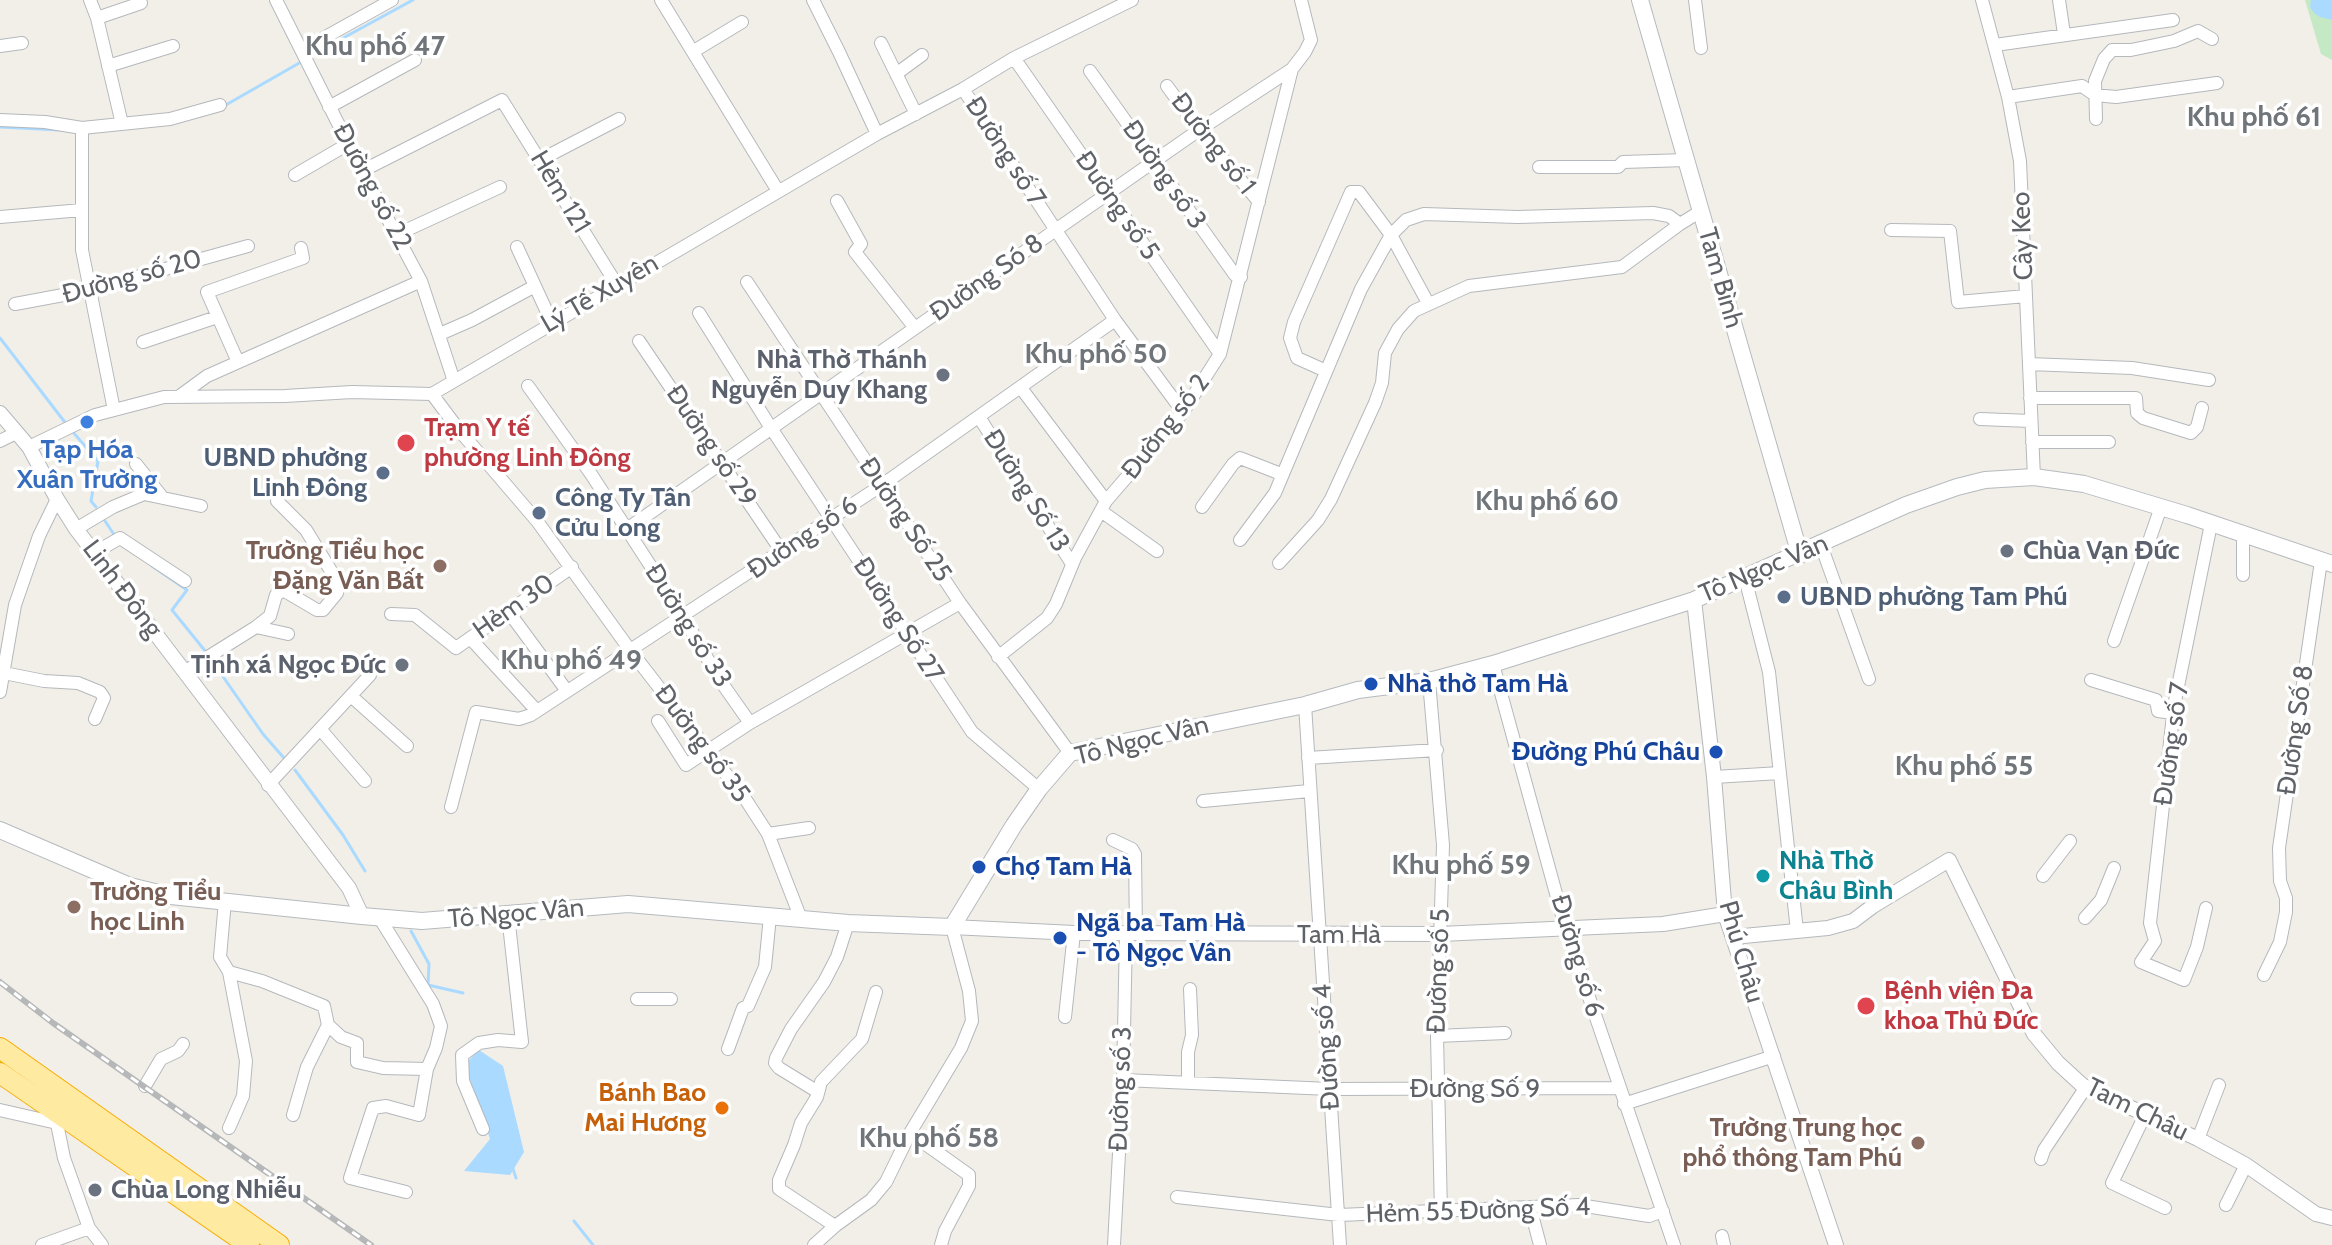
<!DOCTYPE html>
<html>
<head>
<meta charset="utf-8">
<style>
	body { margin:0 }
	canvas { display:block; background:#f1efe8 }
</style>
</head>
<body>
<canvas width="2332" height="1245"></canvas>
<script>
const ctx = document.querySelector('canvas').getContext('2d');
ctx.lineJoin = 'round';
function paint(path, color) { ctx.fillStyle = color; ctx.fill(path, 'evenodd'); }
const shape = rows => new Path2D(rows.map(r => 'M' + r).join(''));
function stroke(path, color, width, dash) { ctx.strokeStyle = color; ctx.lineWidth = width; ctx.lineCap = dash ? 'butt' : 'round'; ctx.setLineDash(dash || []); ctx.stroke(path); }
function write(font, color, halo, rows, align = 'center') {
  ctx.font = font + ' Cabin,sans-serif'; ctx.lineWidth = 7; ctx.setLineDash([]); ctx.textBaseline = 'middle'; ctx.strokeStyle = halo; ctx.fillStyle = color; for (const [text, x, y, turn = 0] of rows) {
    ctx.save(); ctx.translate(x, y); ctx.rotate((+turn || 0) * Math.PI / 180); ctx.textAlign = isNaN(turn) ? turn : align; if (halo) ctx.strokeText(text, 0, 0); ctx.fillText(text, 0, 0); ctx.restore();
  }
}
paint(shape([
	[2305,0,2332,0,2332,60,2321,54]
]), '#c5e8c5');
paint(shape([
	[2311,0,2332,0,2332,20,2320,17,2314,13,2310,7],
	[479,1050,503,1066,524,1152,510,1175,464,1171,490,1139,468,1073,468,1061]
]), '#aadaff');
stroke(shape([
	[310,56,413,0],
	[224,106,301,62],
	[0,127,60,130],
	[0,338,67,425],
	[72,431,98,461,91,501,96,507],
	[105,521,115,536],
	[152,566,187,590,172,610,206,652],
	[210,658,263,734,284,758],
	[295,770,343,835,365,871],
	[411,931,429,964,428,985,463,993],
	[512,1166,516,1178],
	[574,1221,593,1245]
]), '#aadaff', 3);
const minor = shape([
	[90,0,97,18,122,124],
	[276,0,362,171,421,281,454,381],
	[661,0,778,191],
	[813,0,839,52,877,134],
	[1695,0,1701,48],
	[1982,0,2008,97,2020,161,2034,477],
	[2059,0,2064,34],
	[97,18,141,3],
	[881,43,916,114],
	[1995,45,2173,20],
	[0,46,22,43],
	[302,50,392,0],
	[694,51,742,22],
	[1014,58,1220,354],
	[108,66,173,46],
	[1090,71,1235,275,1241,277],
	[896,74,922,55],
	[1167,86,1199,130,1259,202],
	[963,89,1115,320,1183,412],
	[2008,97,2082,86,2095,95,2116,97,2217,83],
	[329,107,415,60],
	[2096,119,2095,81,2104,59,2112,50,2131,50,2174,41,2198,31,2212,39],
	[0,120,45,122,82,128,170,119,220,105],
	[82,128,82,250,114,410],
	[540,160,619,119],
	[1539,167,1618,167,1623,162,1686,160],
	[362,171,502,100,617,285],
	[295,175,348,144],
	[837,201,861,244,855,252,915,328],
	[0,217,82,210],
	[1891,230,1950,231,1958,302,2026,296],
	[398,234,500,187],
	[517,247,552,323],
	[747,282,960,603,1070,753],
	[15,304,90,290,248,246],
	[699,313,771,428,972,732,1039,789],
	[440,334,472,320,535,286],
	[639,341,782,552],
	[143,342,217,317],
	[238,362,207,292,303,258,301,248],
	[2029,364,2132,368,2209,380],
	[1326,371,1297,358,1290,338,1294,322,1351,192,1359,192,1391,235,1428,303],
	[528,386,591,474,683,616,719,679,750,723],
	[1021,388,1106,501],
	[432,394,459,430,537,521,630,650,744,797,768,834,801,919],
	[181,395,207,376,421,281],
	[2030,398,2136,398,2137,413,2143,418,2191,433,2197,427,2202,408],
	[979,417,1072,564],
	[1980,419,2031,421],
	[0,441,16,433],
	[2032,442,2109,442],
	[29,447,95,415,164,397,285,396,352,392,432,394,877,134,963,89,1014,58,1132,0],
	[136,464,163,498],
	[1202,507,1233,464,1240,458,1281,474],
	[1101,511,1157,551],
	[76,529,113,507,144,494,201,506],
	[627,529,1199,130,1292,69,1305,52,1311,40,1301,0],
	[2243,535,2243,575],
	[1240,540,1275,493,1361,289,1391,235,1406,220,1424,214,1518,217,1653,213,1669,216,1680,224,1701,211],
	[1821,545,1869,679],
	[94,553,120,538,185,581],
	[1279,563,1318,520,1331,499,1375,403,1382,383,1385,353,1398,329,1414,311,1469,286,1622,267,1680,224],
	[1745,578,1769,672,1797,931],
	[508,611,567,691],
	[391,614,415,615,456,648,572,567],
	[256,627,288,634],
	[470,638,537,711],
	[2114,641,2161,507],
	[998,657,1047,618,1056,604,1075,558,1106,501,1183,412,1220,354,1292,69],
	[1493,664,1566,930,1674,1245],
	[184,672,256,627,270,616,276,595,283,590,317,610,323,610,337,593,339,584,306,530,277,501],
	[4,673,44,681,78,683,100,692,104,698,95,719],
	[2091,680,2156,700,2158,711,2173,713],
	[1429,681,1443,845,1437,1036,1441,1212],
	[0,692,15,605,39,536,57,499],
	[351,696,407,746],
	[1305,705,1340,1245],
	[658,721,686,765,750,723,960,603],
	[321,730,365,781],
	[1308,758,1437,750],
	[1714,777,1780,773],
	[268,785,370,675],
	[1203,801,1309,791],
	[451,807,476,712,519,719,531,715,882,485,1115,320],
	[768,834,809,828],
	[1113,840,1132,849,1135,854,1136,934],
	[2043,876,2070,841],
	[225,901,220,957,229,972,246,1061,243,1096,229,1128],
	[2206,908,2197,947,2184,980,2141,962,2155,941,2150,923,2174,706,2211,524],
	[379,917,433,1004,441,1026,436,1048,427,1069,419,1115,386,1106,373,1108,350,1178,406,1192],
	[2085,918,2101,900,2114,868],
	[229,972,262,981,324,1006,328,1025,341,1037,357,1043,357,1062,383,1068,427,1069],
	[2264,975,2280,942,2286,912,2286,898,2280,881,2279,848,2321,561],
	[637,999,671,999],
	[1065,1017,1074,933],
	[1437,1036,1505,1033],
	[728,1049,743,1008,748,1006,765,967,770,916],
	[1123,1080,1330,1089,1619,1088],
	[1188,1083,1188,1052,1192,1035,1190,989],
	[145,1086,161,1059,178,1051,183,1044],
	[818,1092,779,1068,775,1063,776,1058,791,1029,824,982,837,957,848,923],
	[1624,1104,1774,1056],
	[54,1109,64,1158,89,1228,102,1245],
	[0,1110,57,1123],
	[293,1115,307,1067,328,1025],
	[2145,1115,2112,1183,2165,1208],
	[483,1129,463,1081,462,1055,479,1043,498,1040,522,1042,508,915],
	[910,1133,969,1175,969,1186,945,1231,941,1245],
	[2198,1139,2219,1085],
	[2041,1159,2044,1150,2086,1087],
	[1177,1197,1339,1215,1579,1205,1649,1216,1663,1211],
	[2226,1205,2246,1165],
	[1530,1207,1540,1245],
	[835,1226,779,1189,779,1180,794,1145,801,1123,817,1097,821,1082,862,1039,876,992],
	[1722,1236,1724,1245],
	[42,1245,89,1228],
	[814,1245,835,1226,871,1200,886,1182,910,1133,961,1048,972,1021,969,991,952,927],
	[1114,1245,1123,1080,1126,934]
]);
const tertiary = shape([
	[0,413,29,447,57,499,76,529,349,888,362,916],
	[1694,600,1714,777,1725,914,1836,1245],
	[952,927,1074,933,1440,934,1663,924,1725,914],
	[1733,937,1828,928,1853,921,1873,906,1949,860,2034,1034,2058,1063,2082,1085,2198,1139,2246,1165,2316,1214,2332,1218]
]);
const secondary = shape([
	[1640,0,1800,555],
	[0,830,130,886,171,896,362,916,422,921,628,904,848,923,952,927,1014,825,1039,789,1070,753,1305,705,1358,690,1429,681,1493,664,1694,600,1906,505,1957,487,1985,480,2034,477,2084,484,2187,515,2332,564]
]);
const trunk = shape([
	[0,1048,279,1245],
	[0,1073,249,1245]
]);
stroke(minor, '#b5b8bc', 14);
stroke(tertiary, '#b5b8bc', 16);
stroke(secondary, '#b6babf', 18);
stroke(trunk, '#f9ab00', 22);
stroke(minor, '#fff', 12);
stroke(tertiary, '#fff', 14);
stroke(secondary, '#fff', 16);
stroke(trunk, '#feeaa1', 20);
const rail = shape([
	[0,982,53,1023,371,1245]
]);
stroke(rail, '#b6b7b8', 6);
stroke(rail, '#fff', 3, [9]);
for (const [x, y, r, color] of [
	[943,375,8,"#6b7280"],
	[87,422,8,"#3f7fe0"],
	[406,443,10,"#e0444e"],
	[383,473,8,"#5c6f8a"],
	[539,513,8,"#5c6f8a"],
	[2007,551,8,"#6b7280"],
	[440,566,8,"#8d6e63"],
	[1784,597,8,"#5c6f8a"],
	[402,665,8,"#6b7280"],
	[1371,684,8,"#1a4fb4"],
	[1716,752,8,"#1a4fb4"],
	[979,867,8,"#1a4fb4"],
	[1763,876,8,"#0f9aa8"],
	[74,907,8,"#8d6e63"],
	[1060,938,8,"#1a4fb4"],
	[1866,1006,10,"#e0444e"],
	[722,1108,8,"#e8710a"],
	[1918,1143,8,"#8d6e63"],
	[95,1190,8,"#6b7280"]
]) { const dot = new Path2D(); dot.arc(x, y, r, 0, 2 * Math.PI); ctx.fillStyle = color; ctx.fill(dot); stroke(dot, '#fff', 3); }
write('26px', '#5f6368', '#fff', [
	["Đường số 1",1213,144,52],
	["Đường số 7",1005,152,57],
	["Đường số 3",1164,175,55],
	["Đường số 22",372,187,62],
	["Hẻm 121",560,192,59],
	["Đường số 5",1117,206,55],
	["Cây Keo",2023,236,-92],
	["Đường số 20",132,277,-15],
	["Đường Só 8",987,278,-35],
	["Tam Bình",1720,278,74],
	["Lý Tế Xuyên",600,294,-30],
	["Đường số 2",1166,427,-52],
	["Đường số 29",711,446,56],
	["Đường Số 13",1026,491,58],
	["Đường Số 25",905,520,56],
	["Đường số 6",803,538,-34],
	["Tô Ngọc Vân",1764,569,-23],
	["Linh Đông",122,589,53],
	["Hẻm 30",514,607,-35],
	["Đường Số 27",898,620,57],
	["Đường số 33",688,626,58],
	["Đường Số 8",2296,730,-82],
	["Tô Ngọc Vân",1142,741,-14],
	["Đường số 35",702,744,53],
	["Đường số 7",2172,744,-82],
	["Tô Ngọc Vân",516,914,-5],
	["Tam Hà",1339,935],
	["Phú Châu",1741,952,74],
	["Đường số 6",1577,956,73],
	["Đường số 5",1439,971,-88],
	["Đường số 4",1327,1047,-94],
	["Đường số 3",1121,1089,-88],
	["Đường Số 9",1475,1089],
	["Tam Châu",2137,1110,26],
	["Hẻm 55 Đường Số 4",1478,1211,-2]
]);
write('bold 26px', '#5b616d', '#fff', [
	["Nhà Thờ Thánh",927,360],
	["Nguyễn Duy Khang",927,390],
	["Chùa Vạn Đức",2023,551,"left"],
	["Tịnh xá Ngọc Đức",386,665],
	["Chùa Long Nhiễu",111,1190,"left"]
], 'right');
write('bold 26px', '#be3a42', '#fff', [
	["Trạm Y tế",424,428],
	["phường Linh Đông",424,458],
	["Bệnh viện Đa",1884,991],
	["khoa Thủ Đức",1884,1021]
], 'left');
write('bold 26px', '#366cbe', '#fff', [
	["Tạp Hóa",87,450],
	["Xuân Trường",87,480]
]);
write('bold 26px', '#4e5e75', '#fff', [
	["UBND phường",367,458,"right"],
	["Linh Đông",367,488,"right"],
	["Công Ty Tân",555,498],
	["Cửu Long",555,528],
	["UBND phường Tam Phú",1800,597]
], 'left');
write('bold 26px', '#785e54', '#fff', [
	["Trường Tiểu học",424,551],
	["Đặng Văn Bất",424,581],
	["Trường Tiểu",90,892,"left"],
	["học Linh",90,922,"left"],
	["Trường Trung học",1902,1128],
	["phổ thông Tam Phú",1902,1158]
], 'right');
write('bold 26px', '#164399', '#fff', [
	["Nhà thờ Tam Hà",1387,684],
	["Đường Phú Châu",1700,752,"right"],
	["Chợ Tam Hà",995,867],
	["Ngã ba Tam Hà",1076,923],
	["- Tô Ngọc Vân",1076,953]
], 'left');
write('bold 26px', '#0d838f', '#fff', [
	["Nhà Thờ",1779,861],
	["Châu Bình",1779,891]
], 'left');
write('bold 26px', '#c56008', '#fff', [
	["Bánh Bao",706,1093],
	["Mai Hương",706,1123]
], 'right');
write('bold 28px', '#70757a', '#fff', [
	["Khu phố 47",375,47],
	["Khu phố 61",2254,118],
	["Khu phố 50",1096,355],
	["Khu phố 60",1547,502],
	["Khu phố 49",571,661],
	["Khu phố 55",1964,767],
	["Khu phố 59",1461,866],
	["Khu phố 58",929,1139]
]);
</script>
</body>
</html>
